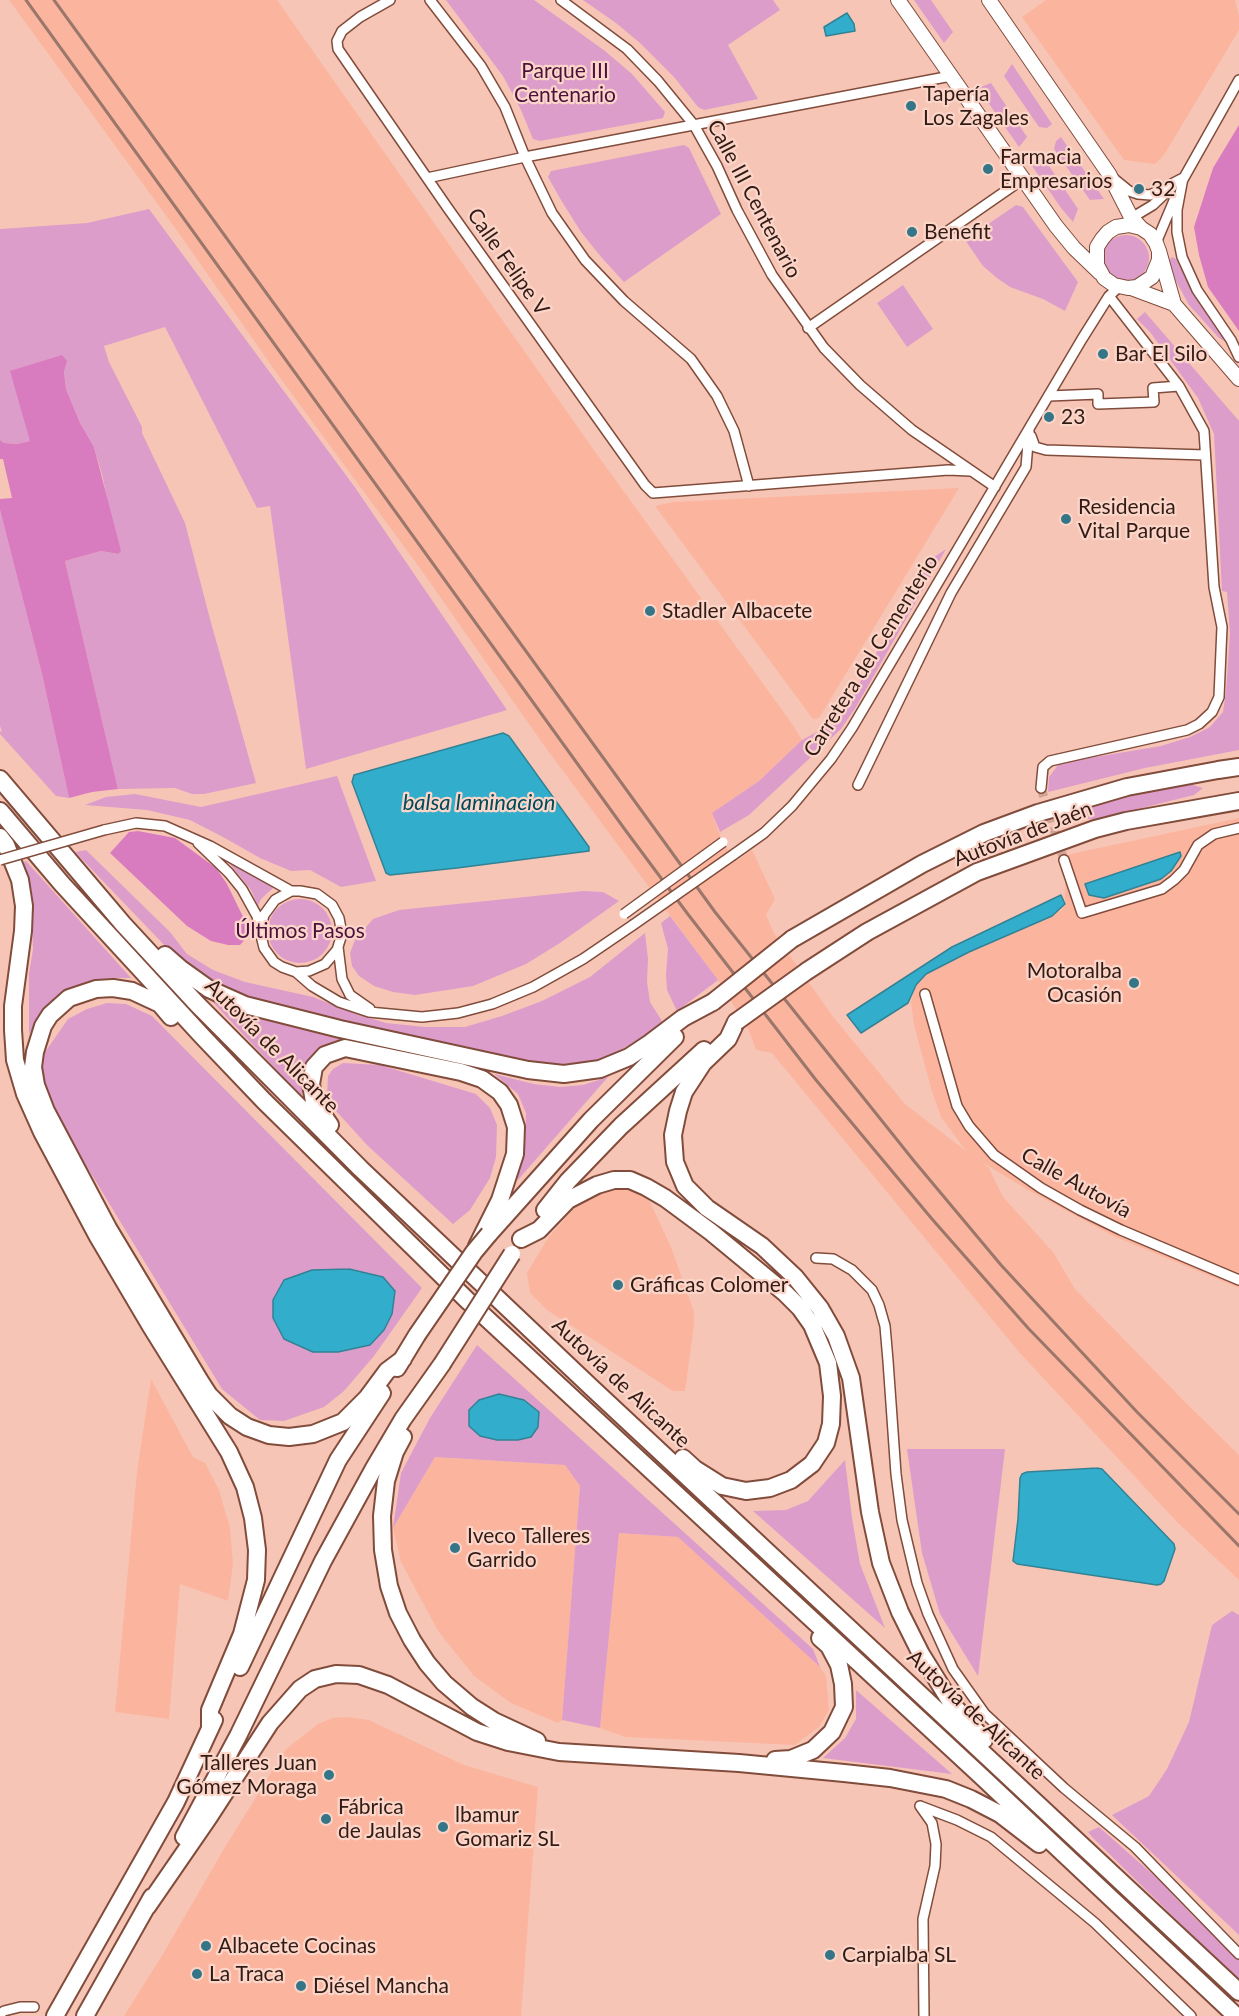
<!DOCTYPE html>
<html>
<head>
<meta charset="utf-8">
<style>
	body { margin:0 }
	canvas { display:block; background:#f7c5b5 }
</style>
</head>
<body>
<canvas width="1239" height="2016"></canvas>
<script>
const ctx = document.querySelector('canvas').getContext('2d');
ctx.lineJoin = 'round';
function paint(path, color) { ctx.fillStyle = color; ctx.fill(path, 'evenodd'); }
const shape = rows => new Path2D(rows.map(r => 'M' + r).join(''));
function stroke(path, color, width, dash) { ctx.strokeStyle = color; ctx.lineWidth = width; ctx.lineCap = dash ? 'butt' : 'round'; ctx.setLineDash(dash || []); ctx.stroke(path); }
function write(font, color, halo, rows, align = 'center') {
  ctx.font = font + ' Lato,sans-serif'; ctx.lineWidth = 4.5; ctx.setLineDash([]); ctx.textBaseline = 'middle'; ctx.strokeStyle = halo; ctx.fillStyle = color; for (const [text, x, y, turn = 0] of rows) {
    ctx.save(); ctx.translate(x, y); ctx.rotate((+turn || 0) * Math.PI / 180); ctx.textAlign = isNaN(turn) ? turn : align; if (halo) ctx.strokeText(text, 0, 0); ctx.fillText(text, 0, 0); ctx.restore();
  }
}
paint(shape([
	[9,0,277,0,596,453,793,725,802,740,759,781,712,813,720,836,735,862,752,850,775,899,766,915,774,933,834,1018,905,1104,966,1151,941,1117,931,1088,914,1025,911,1002,914,990,919,980,926,974,969,952,1062,910,1065,905,1065,881,1058,859,1071,854,1239,818,1239,1288,1113,1236,1028,1190,980,1161,989,1168,1003,1197,1053,1252,1075,1289,1185,1402,1239,1455,1239,1580,1177,1522,1019,1352,772,1053,756,1050,749,1031,718,980,543,744,422,571,278,375,178,232],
	[1046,0,1235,0,1239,16,1239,30,1164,155,1155,164,1124,160,1022,17],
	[959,488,819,718,813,719,655,506,673,502],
	[613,1189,635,1191,650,1202,671,1247,694,1312,694,1325,685,1391,673,1391,547,1310,530,1293,527,1273,548,1238,576,1206,593,1195],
	[151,1379,193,1457,205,1463,219,1490,230,1528,233,1564,228,1601,180,1584,169,1719,115,1712,137,1472],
	[435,1457,565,1465,580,1486,562,1720,558,1723,511,1703,474,1676,438,1631,401,1562,393,1528],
	[619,1533,678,1537,820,1667,826,1676,829,1710,819,1727,795,1745,625,1737,600,1728],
	[347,1717,369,1720,464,1765,538,1787,521,2016,124,2016,163,1954,225,1847,286,1749,318,1724,333,1718]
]), '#fbb59f');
paint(shape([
	[446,0,534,0,605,51,632,74,665,112,663,118,540,141,533,139,521,110,503,76],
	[583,0,773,0,780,10,728,45,758,99,704,110,698,107,674,77,640,43,616,23],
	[914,0,931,0,953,32,944,43],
	[1012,64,1052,124,1047,128,1039,127,1004,76],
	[991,83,1027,137,1019,147,978,88],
	[1061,137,1104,199,1090,200,1054,149,1056,141],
	[684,145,689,148,721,214,624,282,602,258,581,232,561,200,548,177,551,171],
	[1039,155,1045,160,1078,209,1073,222,1061,208,1028,160],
	[1016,205,1023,207,1078,282,1065,311,1043,299,1010,287,997,278,983,266,965,240],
	[149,209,354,486,507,710,306,769,270,506,257,508,165,327,104,346,109,362,142,427,142,433,185,523,210,619,256,783,204,794,192,794,175,788,118,789,65,561,101,551,118,554,103,478,94,447,80,423,66,389,64,372,67,361,30,441,17,444,4,443,0,440,0,229,87,223],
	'1103 258a23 23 0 1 1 46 0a23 23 0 1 1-46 0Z',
	[1172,257,1176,259,1182,271,1226,342,1219,338,1189,305,1171,272,1169,260],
	[903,285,933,329,907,347,877,303],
	[1145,312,1239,421,1239,750,1145,768,1048,792,1049,777,1058,765,1065,762,1161,746,1190,737,1210,727,1223,712,1226,692,1230,633,1227,592,1222,591,1214,434,1198,398,1150,332,1137,319],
	[0,510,42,674,69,798,56,796,0,734,0,731,2,732,0,726],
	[946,549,856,707,841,729,749,815,720,832,712,813,759,781,802,740,822,729,837,719,858,686,927,562],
	[337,776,376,881,341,887,310,870,291,871,260,858,223,837,190,820,147,810,85,805,106,797,135,794,201,807],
	[1186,783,1203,788,1194,795,1094,820,1079,817,1091,805,1133,794],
	[86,850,170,932,187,954,213,970,245,982,313,997,356,1014,386,1023,425,1027,465,1027,502,1016,542,1001,590,977,645,933,648,959,647,982,650,1002,662,1021,646,1037,598,1061,573,1064,524,1063,321,1019,244,998,221,987,195,971,169,950,75,852],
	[225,858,273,888,261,899,258,906,251,890],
	[26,861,131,978,110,978,71,988,57,998,39,1017,29,1034,29,974,33,949,31,903,21,863],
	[583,891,603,892,619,901,560,943,526,964,473,986,415,995,393,992,374,986,359,976,352,966,350,953,355,940,373,919,399,910],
	'268 931a32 32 0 1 1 64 0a32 32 0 1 1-64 0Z',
	[670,916,718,980,677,1011,667,990,666,974,668,949,661,923],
	[208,997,265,1019,343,1040,318,1049,308,1061,303,1074,302,1097],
	[107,1003,126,1004,152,1016,422,1288,374,1356,344,1391,324,1407,284,1421,260,1420,222,1389,50,1106,43,1081,41,1067,43,1055,68,1019,87,1009],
	[343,1063,380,1065,476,1094,490,1108,497,1125,496,1157,490,1178,470,1210,453,1224,368,1146,336,1111,327,1096,328,1076,333,1069],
	[494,1074,534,1084,560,1087,583,1085,608,1077,517,1181,525,1141,526,1113,518,1094],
	[477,1345,813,1649,820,1667,678,1537,619,1533,600,1728,562,1720,580,1486,565,1465,435,1457,393,1528,401,1473,430,1418],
	[907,1449,1005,1449,978,1676,940,1614,922,1553],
	[845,1460,852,1518,860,1564,885,1628,753,1511,786,1510,808,1501],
	[1232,1611,1239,1615,1239,1935,1112,1815,1149,1796,1167,1769,1189,1722,1212,1625],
	[856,1690,952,1774,823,1758,845,1738,856,1719],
	[1099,1827,1158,1879,1193,1916,1239,1960,1239,1981,1092,1837,1088,1832]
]), '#dd9dca');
paint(shape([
	[1239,125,1239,331,1208,287,1199,255,1194,227,1213,168],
	[62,355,67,361,64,372,66,389,80,423,94,447,121,551,118,554,101,551,65,561,118,789,92,792,69,798,42,674,0,510,0,499,12,498,3,459,0,459,0,440,4,443,17,444,30,441,10,371],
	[138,831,175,838,216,868,227,884,249,929,246,938,240,945,228,945,211,941,187,926,110,853,129,832]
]), '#d97cbf');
const water = shape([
	[847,13,854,24,855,31,826,36,824,27,847,13],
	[503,733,509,736,589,847,589,851,457,868,390,875,386,873,352,782,354,775,503,733],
	[1180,852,1181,856,1171,871,1161,879,1104,898,1089,895,1085,884,1180,852],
	[1061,895,1065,904,1052,916,969,952,926,974,916,985,908,1003,861,1033,847,1015,952,947,1061,895],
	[349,1269,383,1277,395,1291,392,1314,384,1330,370,1345,338,1352,313,1352,284,1339,273,1318,273,1300,284,1280,312,1270,349,1269],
	[499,1394,524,1400,539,1412,538,1427,531,1437,518,1440,497,1440,480,1436,469,1426,469,1410,479,1400,499,1394],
	[1097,1468,1102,1469,1174,1544,1175,1549,1164,1581,1161,1584,1157,1585,1017,1564,1013,1561,1018,1519,1020,1478,1022,1474,1027,1472,1097,1468]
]);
paint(water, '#32aecc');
stroke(water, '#328295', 1.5);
stroke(shape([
	[1041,788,1064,860]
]), '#d0a395', 9, [9, 4.5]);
const minor = shape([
	[390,0,360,17,342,31,337,41,338,49,447,207,645,485,653,493,948,470,970,471],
	[430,0,481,66,505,107,525,157,552,213,585,260,624,301,691,359,717,396,734,431,749,486],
	[561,0,627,49,658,81,694,125,717,166,737,210,772,275,824,348,860,385,912,430,995,487],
	[427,178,525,157,951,76],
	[1113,178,1129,191,1138,194,1150,195,1183,178],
	[1183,178,1177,210,1177,232,1182,257,1197,290,1231,340,1239,357],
	[1181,183,1239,80],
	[1128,220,1153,205,1172,187],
	[1156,243,1175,198],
	[808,328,1023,179],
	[1049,396,1098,394,1098,404,1154,402,1153,388,1179,386],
	[1031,436,1035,447,1046,450,1205,455],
	[858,785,951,593,1026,467,1029,431],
	[1041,788,1043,767,1050,761,1187,730,1199,724,1212,712,1219,697,1222,627,1214,587,1204,431,1179,386,1109,296],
	[104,830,136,823,165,826,210,846,291,891,300,891,317,894,332,905,339,918,342,934,337,950,325,964,309,971,296,972,282,967,274,962,264,948,260,931,264,915,275,900,291,891],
	[198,843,229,873,242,889,257,916,259,927],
	[733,855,764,833,792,806,831,759,852,728,1082,339,1109,296,1119,287],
	[1064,860,1082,913,1162,889,1174,880,1184,870,1198,845,1214,834,1239,828],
	[338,947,342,979,350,995,370,1009],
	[296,972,312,986,339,1002,369,1012,422,1017,458,1013,492,1004,533,987,583,959,633,925],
	[925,994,957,1106,969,1126,994,1155,1041,1188,1080,1210,1121,1230,1239,1280],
	[816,1258,833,1259,852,1270,872,1290,879,1305,885,1326,888,1361,896,1474,902,1520,917,1583,928,1614,953,1669,985,1714,1064,1788,1135,1847,1239,1954],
	[920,1806,957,1820,991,1837,1095,1923,1191,2016],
	[920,1806,932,1823,936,1844,935,1866,923,1919,924,2016],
	[0,2014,4,2011,20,2007,34,2007]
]);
const secondary = shape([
	[898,0,1056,226,1074,248,1100,273],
	[989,0,1109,174,1131,217,1141,228],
	[1159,251,1159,260,1152,277,1137,287,1128,288,1114,285,1104,278,1097,265,1097,247,1102,239,1108,232,1116,227,1129,225,1141,228,1150,234,1156,243,1159,251,1174,304,1239,379],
	[1131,288,1174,304]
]);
const motorway = shape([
	[0,779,123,924,197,1004,361,1169,592,1388,1239,1992],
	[0,811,62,884,202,1036,264,1101,469,1302,981,1776,1236,2016],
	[0,837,6,845,20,880,24,906,23,931,13,1006,13,1030,15,1060,25,1094,42,1132,98,1237,150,1325,229,1452,245,1487,253,1518,257,1550,256,1580,242,1634,210,1710,210,1729],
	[792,939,922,864,984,833,1038,813,1127,787,1218,770,1239,767],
	[165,955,181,969,209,989,245,1005,340,1029,528,1070,564,1074,600,1069,629,1057,650,1043,683,1018,713,1002],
	[807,971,867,932,977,872,1095,829,1126,821,1239,801],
	[171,1017,160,1004,132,991,113,988,96,989,69,998,50,1015,43,1026,35,1052,33,1067,36,1085,46,1111,108,1228,200,1381,209,1395,230,1416,247,1427,269,1435,289,1437,313,1434,343,1422,367,1398,387,1371,403,1359],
	[736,1022,728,1039,703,1063,684,1092,678,1111,673,1135,675,1162,685,1186,707,1208,762,1246,795,1277,820,1308,836,1336,851,1378,870,1512,881,1563,900,1612,921,1654,952,1704,984,1740],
	[330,1125,314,1102,311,1084,314,1067,325,1055,345,1048,461,1072,482,1079,500,1092,509,1105,516,1127,515,1154,500,1200,477,1246],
	[545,1210,568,1181,621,1126,704,1050],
	[489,1234,591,1120,675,1037],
	[521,1239,539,1230,568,1200,597,1185,614,1180,630,1180,646,1187,665,1198,711,1232,785,1293,800,1308,812,1325,828,1363,832,1396,831,1424,826,1443,812,1464,791,1480,770,1488,746,1491,722,1486,695,1469,683,1458],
	[397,1368,417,1335],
	[403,1437,395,1452,386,1481,382,1516,383,1550,389,1586,398,1613,412,1640,427,1663,444,1683,472,1707,494,1721,537,1741],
	[240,1667,338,1460,382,1393],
	[775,1760,791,1759,813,1750,832,1732,844,1707,843,1684,839,1665,829,1646,820,1638],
	[184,1837,238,1736,323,1561,374,1468,403,1419,442,1364],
	[147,1907,209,1817,270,1723,300,1689,315,1679,336,1674,359,1675,388,1685,477,1732,508,1742,559,1752,739,1763,844,1773,890,1778,946,1789,971,1799,1000,1814,1039,1844],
	[55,2016,176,1802,214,1720],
	[85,2016,152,1897]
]);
stroke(minor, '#814c3b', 12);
stroke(secondary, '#814c3b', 16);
stroke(motorway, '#814c3b', 20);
stroke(minor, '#fff', 9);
stroke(secondary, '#fff', 14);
stroke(motorway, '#fff', 16);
stroke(shape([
	[26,0,626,831,687,913,816,1080,932,1219,1028,1328,1239,1546],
	[54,0,715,912,914,1161,1001,1265,1137,1412,1239,1514]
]), '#9b766a', 3);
const minorBridge = shape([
	[0,860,104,830],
	[624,914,723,842],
	[633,925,733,855]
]);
const motorwayBridge = shape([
	[713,1002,792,939],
	[736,1022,807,971],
	[417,1335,474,1252,489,1234],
	[442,1364,512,1254]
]);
stroke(minorBridge, '#814c3b', 12, []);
stroke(motorwayBridge, '#814c3b', 20, []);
stroke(minorBridge, '#fff', 9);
stroke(motorwayBridge, '#fff', 16);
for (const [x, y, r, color] of [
	[911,106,6,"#347688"],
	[988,169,6,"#347688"],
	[1139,189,6,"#347688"],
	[912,232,6,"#347688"],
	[1103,354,6,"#347688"],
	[1049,417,6,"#347688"],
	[1066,519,6,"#347688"],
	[650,611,6,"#347688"],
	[1134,983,6,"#347688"],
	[618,1285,6,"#347688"],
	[455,1548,6,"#347688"],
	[329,1775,6,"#347688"],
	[326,1819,6,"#347688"],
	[443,1827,6,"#347688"],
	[206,1946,6,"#347688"],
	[830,1955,6,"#347688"],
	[197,1974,6,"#347688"],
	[301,1986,6,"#347688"]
]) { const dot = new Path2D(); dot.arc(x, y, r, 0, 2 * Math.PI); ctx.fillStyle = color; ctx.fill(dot); stroke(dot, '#fcd5c9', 2); }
write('21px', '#4a113d', '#fcd5c9', [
	["Parque III",565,71],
	["Centenario",565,95],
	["Últimos Pasos",300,931]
]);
write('21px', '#321b14', '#fcd5c9', [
	["Tapería",923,94],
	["Los Zagales",923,118],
	["Farmacia",1000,157],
	["Empresarios",1000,181],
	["32",1151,189],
	["Benefit",924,232],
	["Bar El Silo",1115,354],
	["23",1061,417],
	["Residencia",1078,507],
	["Vital Parque",1078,531],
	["Stadler Albacete",662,611],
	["Motoralba",1122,971,"right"],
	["Ocasión",1122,995,"right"],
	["Gráficas Colomer",630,1285],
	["Iveco Talleres",467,1536],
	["Garrido",467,1560],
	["Talleres Juan",317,1763,"right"],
	["Gómez Moraga",317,1787,"right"],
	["Fábrica",338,1807],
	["de Jaulas",338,1831],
	["lbamur",455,1815],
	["Gomariz SL",455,1839],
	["Albacete Cocinas",218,1946],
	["Carpialba SL",842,1955],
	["La Traca",209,1974],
	["Diésel Mancha",313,1986]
], 'left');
write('21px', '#321b14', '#fcd5c9', [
	["Calle III Centenario",754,199,62],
	["Calle Felipe V",508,262,55],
	["Carretera del Cementerio",871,656,-58],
	["Autovía de Jaén",1023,834,-21],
	["Autovía de Alicante",272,1046,45],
	["Calle Autovía",1076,1183,29],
	["Autovía de Alicante",621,1383,43],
	["Autovía de Alicante",976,1715,43]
]);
write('italic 22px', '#004b5b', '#fcd5c9', [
	["balsa laminacion",479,803]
]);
</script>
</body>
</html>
